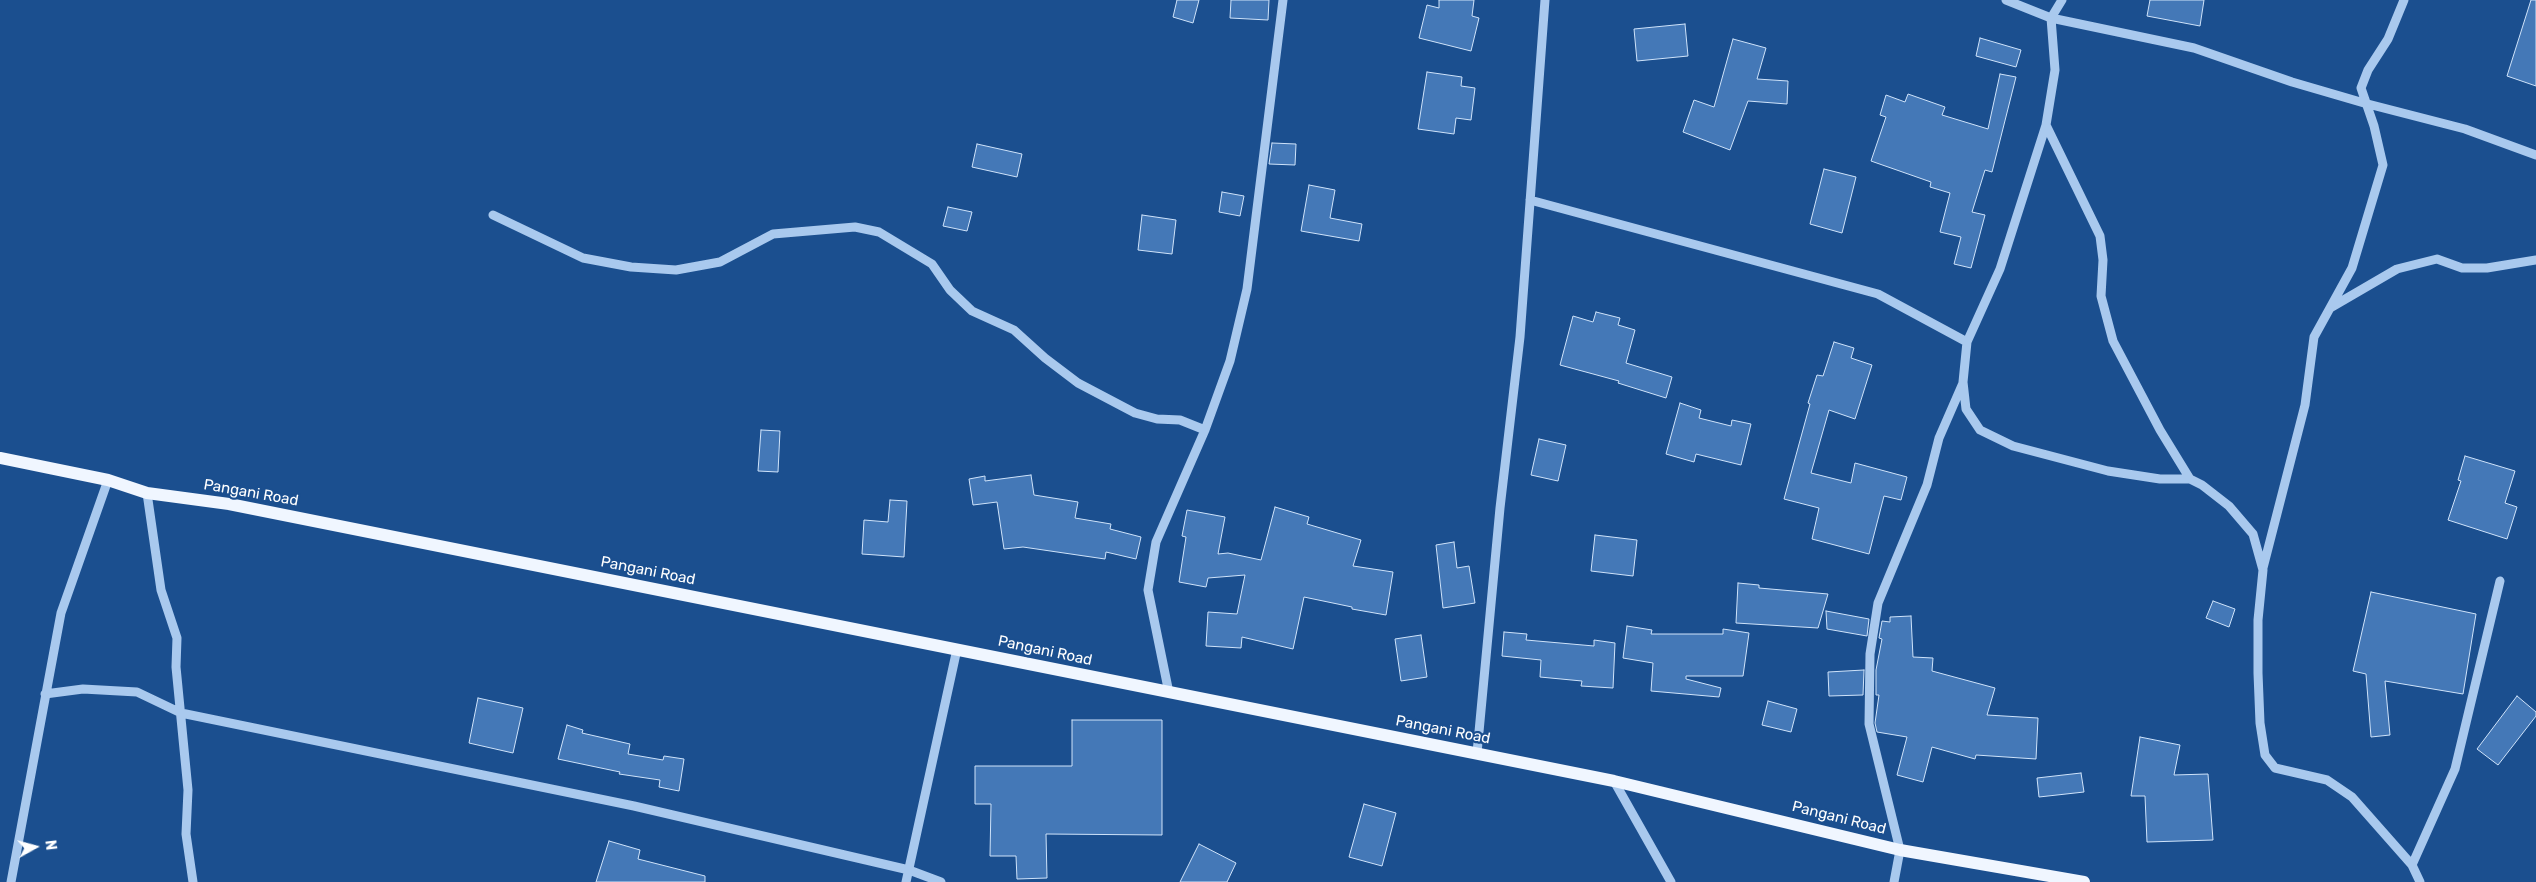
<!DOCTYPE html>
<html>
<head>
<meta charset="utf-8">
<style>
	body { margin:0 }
	#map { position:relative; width:2536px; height:882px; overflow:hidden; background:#1b4f8f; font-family:Rubik,sans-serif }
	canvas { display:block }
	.north { position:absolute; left:10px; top:822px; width:50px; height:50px; -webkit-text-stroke:4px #1b4f8f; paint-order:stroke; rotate:83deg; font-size:14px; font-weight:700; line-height:20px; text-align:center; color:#fff }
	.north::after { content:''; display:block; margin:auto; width:18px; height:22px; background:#fff; clip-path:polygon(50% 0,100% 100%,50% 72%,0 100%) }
</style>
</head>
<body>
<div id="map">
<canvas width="2536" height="882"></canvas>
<div class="north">N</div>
</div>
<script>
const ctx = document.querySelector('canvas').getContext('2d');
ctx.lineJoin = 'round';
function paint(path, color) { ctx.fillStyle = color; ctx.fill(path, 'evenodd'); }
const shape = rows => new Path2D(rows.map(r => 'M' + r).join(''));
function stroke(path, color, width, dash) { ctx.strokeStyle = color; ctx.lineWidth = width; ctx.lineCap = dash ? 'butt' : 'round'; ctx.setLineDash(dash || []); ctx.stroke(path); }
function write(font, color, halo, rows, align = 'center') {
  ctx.font = font + ' Rubik,sans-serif'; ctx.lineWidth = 4.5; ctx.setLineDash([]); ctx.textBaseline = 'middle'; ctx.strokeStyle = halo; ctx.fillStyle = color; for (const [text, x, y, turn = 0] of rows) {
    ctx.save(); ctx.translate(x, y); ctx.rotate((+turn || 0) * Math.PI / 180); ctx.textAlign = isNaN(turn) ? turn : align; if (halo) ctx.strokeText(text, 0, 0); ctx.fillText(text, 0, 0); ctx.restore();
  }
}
const building = shape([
	[1177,0,1199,0,1193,23,1173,17,1177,0],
	[1231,0,1269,0,1268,20,1230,18,1231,0],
	[1439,0,1474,0,1472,16,1479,18,1471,51,1419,38,1427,5,1439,8,1439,0],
	[2150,0,2204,0,2200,26,2147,16,2150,0],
	[2531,0,2536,0,2536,86,2507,76,2531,0],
	[1685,24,1688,56,1637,61,1634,29,1685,24],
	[1980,38,2021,50,2016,67,1976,56,1980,38],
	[1733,39,1766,48,1757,79,1788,81,1787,104,1748,101,1730,150,1683,132,1694,100,1714,107,1733,39],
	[1427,72,1462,77,1461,86,1475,88,1471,120,1456,118,1454,134,1418,129,1427,72],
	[2000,74,2016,77,1992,172,1985,170,1972,212,1985,215,1971,268,1954,264,1961,237,1940,232,1950,193,1930,187,1931,182,1871,161,1886,117,1880,115,1886,95,1905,102,1908,94,1945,107,1942,115,1988,129,2000,74],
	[1272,143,1296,144,1295,165,1269,164,1272,143],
	[977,144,1022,154,1017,177,972,167,977,144],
	[1824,169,1856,177,1842,233,1810,224,1824,169],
	[1309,185,1335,190,1330,218,1362,224,1359,241,1301,231,1309,185],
	[1222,192,1244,196,1240,216,1219,212,1222,192],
	[948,207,972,212,967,231,943,226,948,207],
	[1142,215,1176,220,1172,254,1138,250,1142,215],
	[1596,312,1620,318,1618,325,1635,330,1626,363,1672,377,1666,398,1618,383,1619,381,1560,365,1573,316,1593,322,1596,312],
	[1834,342,1854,348,1851,358,1872,365,1855,419,1829,410,1811,473,1851,483,1855,463,1907,477,1901,500,1884,496,1869,554,1812,539,1819,508,1784,499,1810,404,1808,403,1817,375,1823,376,1834,342],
	[1680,403,1701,410,1699,418,1731,426,1732,420,1751,424,1741,465,1696,454,1694,462,1666,454,1680,403],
	[761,430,780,431,778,472,758,471,761,430],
	[1539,439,1566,445,1558,481,1531,475,1539,439],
	[2465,456,2515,471,2505,503,2517,507,2507,539,2448,520,2461,481,2458,480,2465,456],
	[1031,475,1034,495,1078,502,1075,518,1111,524,1110,529,1141,537,1136,559,1106,552,1105,559,1023,547,1004,549,997,502,973,505,969,479,985,476,985,481,1031,475],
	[890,500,907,501,904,557,862,554,864,520,888,522,890,500],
	[1275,507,1309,517,1307,524,1361,540,1353,566,1393,572,1386,615,1352,609,1352,607,1304,597,1293,649,1242,637,1241,648,1206,646,1208,612,1237,614,1245,575,1208,578,1206,587,1179,582,1186,537,1182,536,1187,510,1225,517,1218,554,1228,553,1261,560,1275,507],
	[1595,535,1637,540,1633,576,1591,571,1595,535],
	[1454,542,1457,568,1469,566,1475,603,1443,608,1436,545,1454,542],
	[1738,583,1759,585,1759,588,1828,594,1818,628,1736,623,1738,583],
	[2371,592,2476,614,2463,694,2385,681,2390,735,2371,737,2366,674,2353,671,2371,592],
	[2213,601,2235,609,2229,627,2206,618,2213,601],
	[1826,611,1869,619,1867,636,1827,629,1826,611],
	[1911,616,1913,657,1933,658,1932,671,1995,688,1987,715,2038,718,2036,759,1976,755,1975,759,1932,747,1923,782,1897,775,1907,737,1877,732,1875,723,1879,695,1876,695,1876,670,1882,639,1879,638,1882,621,1890,622,1890,617,1911,616],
	[1627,626,1652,630,1651,634,1723,634,1723,629,1749,633,1743,676,1686,676,1686,679,1721,688,1719,697,1651,691,1653,663,1623,658,1627,626],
	[1504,632,1527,634,1526,640,1594,646,1594,640,1615,643,1613,688,1581,686,1582,681,1540,677,1541,660,1502,656,1504,632],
	[1421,635,1427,677,1401,681,1395,639,1421,635],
	[1864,670,1863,695,1829,696,1828,672,1864,670],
	[2517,696,2536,712,2536,716,2498,765,2477,749,2517,696],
	[478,698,523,708,513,753,469,743,478,698],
	[1768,701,1797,709,1791,732,1762,725,1768,701],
	[1072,720,1162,720,1162,835,1046,834,1047,878,1017,879,1016,856,990,856,991,804,975,804,975,766,1072,766,1072,720],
	[567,725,583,730,582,733,630,744,628,754,663,760,664,756,684,759,679,791,659,787,660,780,619,774,620,772,558,759,567,725],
	[2140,737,2180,745,2174,775,2208,774,2213,840,2147,842,2145,796,2131,796,2140,737],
	[2081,773,2084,792,2039,797,2037,778,2081,773],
	[1364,804,1396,813,1382,866,1349,857,1364,804],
	[609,841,640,850,638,859,705,876,705,882,596,882,609,841],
	[1199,844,1236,863,1227,882,1180,882,1199,844]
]);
paint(building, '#4478b7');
stroke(building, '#cfe3fa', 1);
stroke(shape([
	[2006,0,2051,18,2194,48,2292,82,2364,103,2465,129,2536,155],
	[2062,0,2051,18,2055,70,2046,125,2100,236,2103,260,2101,296,2113,341,2160,430,2190,479,2202,485,2229,506,2253,534,2263,570,2258,620,2258,673,2260,723,2265,755,2275,768,2327,780,2352,797,2412,865,2420,882],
	[2046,125,2000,269,1967,342,1963,382,1966,409,1980,430,2013,446,2108,471,2160,479,2190,479],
	[1530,200,1878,294,1967,342],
	[493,215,583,258,631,267,676,270,720,262,773,234,855,227,879,232,932,264,950,290,972,311,1014,330,1045,358,1078,383,1135,413,1157,419,1180,420,1205,430],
	[2330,308,2352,268,2383,165,2374,126,2361,88,2368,70,2388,39,2404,0],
	[147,493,161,590,177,638,176,667,188,790,186,834,193,882],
	[2263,568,2305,405,2314,337,2330,308,2397,269,2437,259,2462,268,2487,268,2536,260],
	[1169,693,1148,590,1156,542,1205,430,1230,361,1247,289,1283,0],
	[45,694,83,689,137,692,181,713,634,806,909,870,941,882],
	[1477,753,1500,508,1520,337,1545,0],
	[1614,781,1671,882],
	[2412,865,2455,769,2500,581],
	[11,882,61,613,108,480],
	[906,882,957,649],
	[1894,882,1900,850,1869,724,1870,654,1878,603,1927,485,1939,438,1963,383]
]), '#a9c9ee', 9);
stroke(shape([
	[0,458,108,480,147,493,229,504,1614,781,1900,850,2084,882]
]), '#f0f6ff', 12);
write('15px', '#fff', '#1b4f8f', [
	["Pangani Road",251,493,10],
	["Pangani Road",648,571,11],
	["Pangani Road",1045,651,12],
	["Pangani Road",1443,730,11],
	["Pangani Road",1839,818,14]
]);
</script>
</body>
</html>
